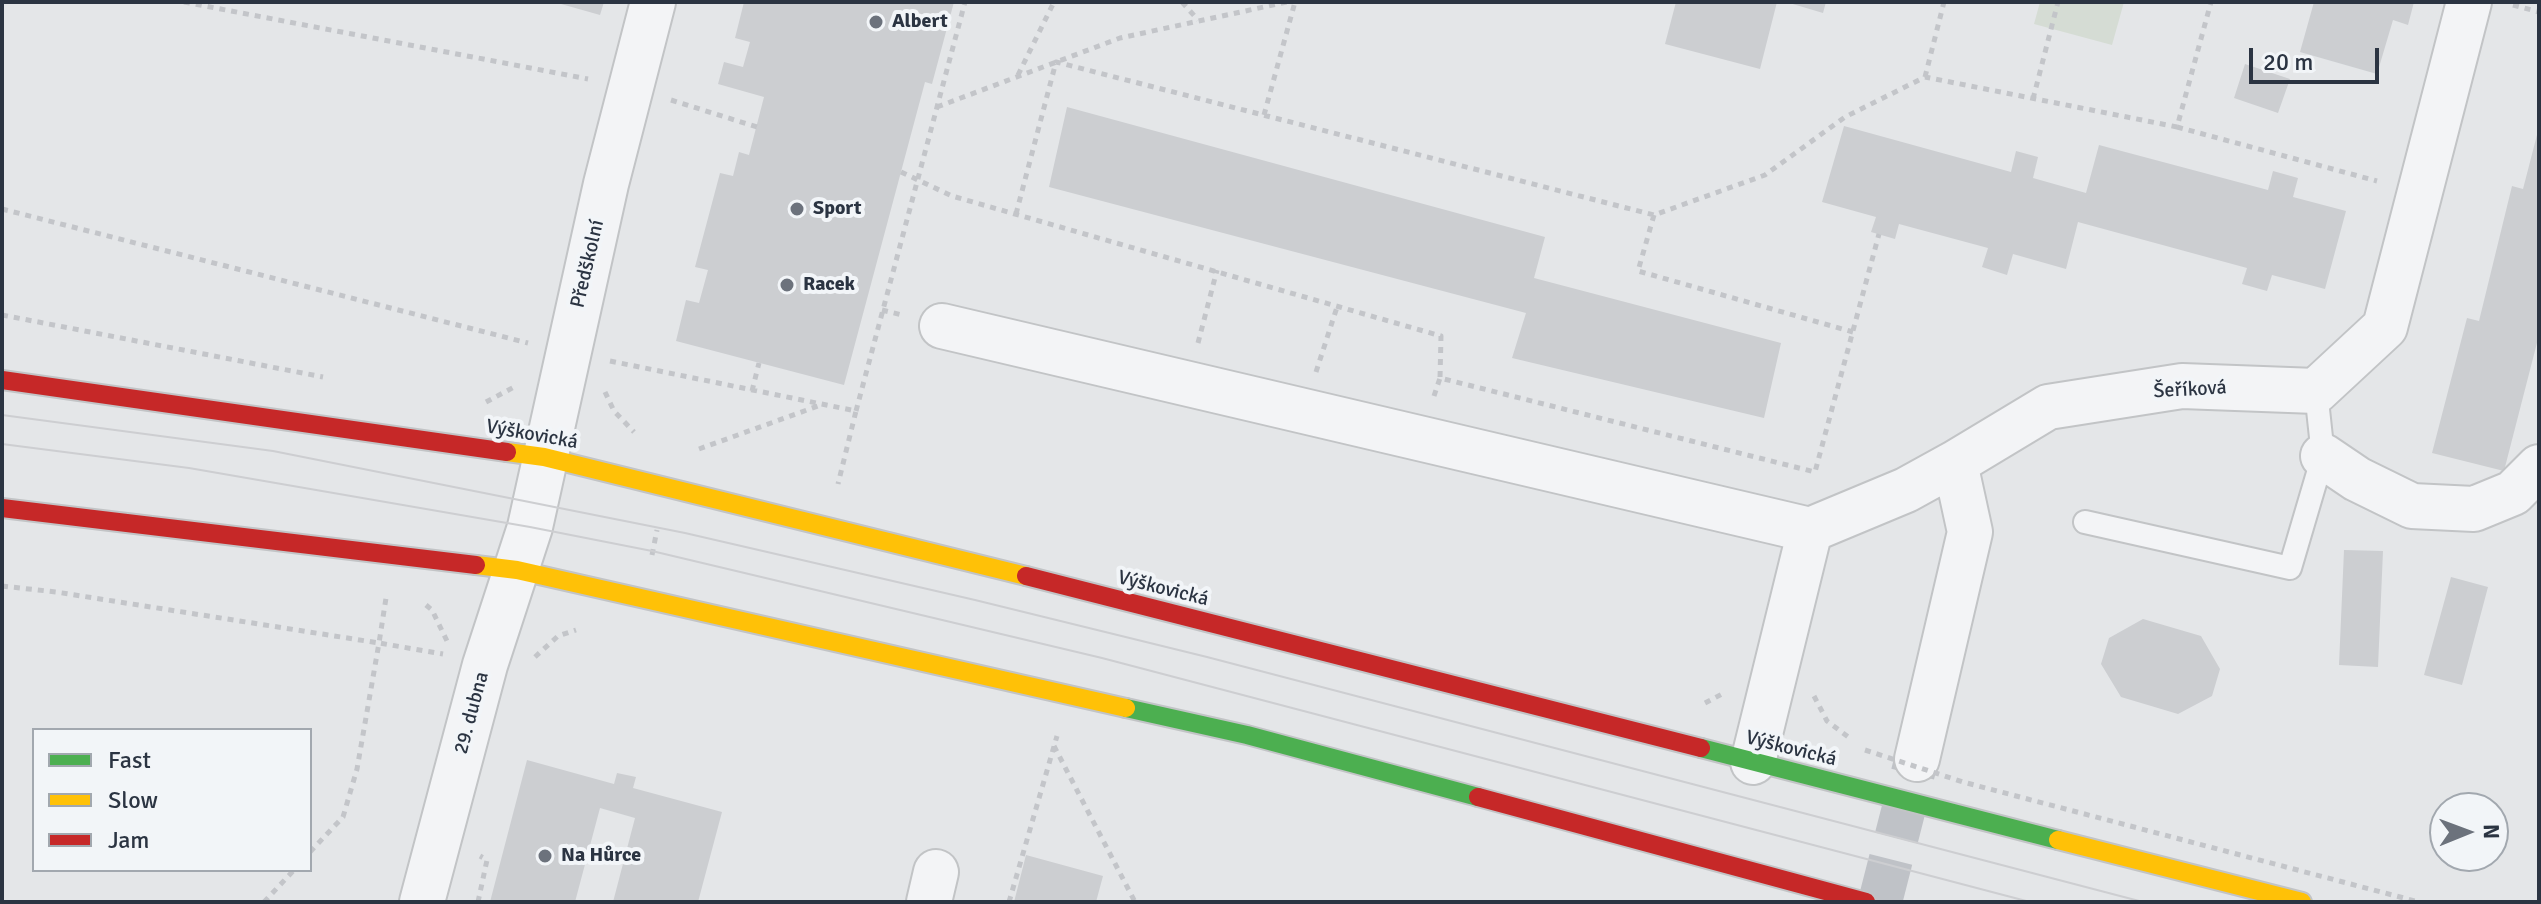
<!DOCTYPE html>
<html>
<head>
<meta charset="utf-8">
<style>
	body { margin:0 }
	#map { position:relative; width:2541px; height:904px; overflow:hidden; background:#e4e6e8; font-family:Signika,sans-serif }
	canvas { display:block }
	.frame { position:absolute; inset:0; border:4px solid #2b3442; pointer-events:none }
	.legend { position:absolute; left:32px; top:728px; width:280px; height:144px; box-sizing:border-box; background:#f2f5f8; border:2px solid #a2a8af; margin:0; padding:10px 14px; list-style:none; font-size:24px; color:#2b3442 }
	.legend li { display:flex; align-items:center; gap:16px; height:40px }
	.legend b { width:40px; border:2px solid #a2a8af }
	.north { position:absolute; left:2429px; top:792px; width:80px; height:80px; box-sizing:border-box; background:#f2f5f8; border:2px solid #a2a8af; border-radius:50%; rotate:89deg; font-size:22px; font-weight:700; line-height:32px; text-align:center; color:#2b3442 }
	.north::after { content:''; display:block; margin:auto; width:28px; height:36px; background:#6c727c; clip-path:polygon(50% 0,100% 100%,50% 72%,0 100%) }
	.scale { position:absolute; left:2249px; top:48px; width:130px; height:36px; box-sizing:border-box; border:4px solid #2b3442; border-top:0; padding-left:10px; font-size:24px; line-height:28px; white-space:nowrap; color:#2b3442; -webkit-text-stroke:6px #f2f5f8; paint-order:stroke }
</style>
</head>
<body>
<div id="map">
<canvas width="2541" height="904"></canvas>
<div class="frame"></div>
<ul class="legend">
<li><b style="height:10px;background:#4caf50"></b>Fast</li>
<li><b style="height:10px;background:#ffc107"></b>Slow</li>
<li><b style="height:10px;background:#c62828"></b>Jam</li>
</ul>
<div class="north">N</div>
<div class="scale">20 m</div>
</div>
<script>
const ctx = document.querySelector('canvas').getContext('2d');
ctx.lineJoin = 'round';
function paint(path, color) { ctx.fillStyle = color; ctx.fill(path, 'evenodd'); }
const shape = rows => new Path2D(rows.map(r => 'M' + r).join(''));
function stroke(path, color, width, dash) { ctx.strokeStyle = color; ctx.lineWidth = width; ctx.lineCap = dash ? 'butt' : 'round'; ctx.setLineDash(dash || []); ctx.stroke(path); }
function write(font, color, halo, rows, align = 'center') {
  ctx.font = font + ' Signika,sans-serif'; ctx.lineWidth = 8; ctx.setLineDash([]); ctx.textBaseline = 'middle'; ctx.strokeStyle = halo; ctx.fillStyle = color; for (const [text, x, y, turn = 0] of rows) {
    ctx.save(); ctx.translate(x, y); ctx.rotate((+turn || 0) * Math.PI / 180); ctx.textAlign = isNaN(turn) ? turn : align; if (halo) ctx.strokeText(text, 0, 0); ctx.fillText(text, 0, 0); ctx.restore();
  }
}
paint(shape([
	[2040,2,2124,2,2112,45,2034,24]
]), '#d5dcd4');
paint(shape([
	[554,2,604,2,600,15],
	[744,2,954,2,932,84,925,82,844,385,676,341,686,300,699,303,708,270,695,267,720,173,733,176,739,152,749,155,764,97,718,84,724,62,743,67,750,42,735,38],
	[1676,2,1777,2,1760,69,1665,44],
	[1786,2,1826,2,1823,13],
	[2314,2,2414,2,2408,25,2393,20,2377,74,2300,52],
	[2245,64,2290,79,2278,113,2234,98],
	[1067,107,1545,237,1534,278,1781,343,1764,418,1512,358,1526,313,1049,187],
	[1844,126,2011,172,2016,151,2038,157,2033,178,2086,193,2099,145,2268,190,2273,171,2298,178,2293,197,2346,211,2325,289,2272,275,2267,291,2242,284,2247,268,2078,222,2066,269,2013,254,2007,275,1982,267,1988,248,1899,224,1895,239,1871,232,1876,217,1822,202],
	[2538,131,2539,335,2504,471,2432,453,2467,318,2479,321,2512,186,2523,189],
	[2344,550,2383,551,2378,667,2339,665],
	[2451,577,2488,587,2462,685,2424,675],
	[2143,619,2201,636,2220,669,2212,696,2178,714,2121,697,2101,664,2109,638],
	[527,760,614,784,617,773,636,777,633,788,722,812,698,902,613,902,635,818,600,808,575,902,490,902],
	[1026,855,1103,876,1096,902,1014,902]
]), '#ccced1');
stroke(shape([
	[1880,902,1915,765]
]), '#bfc2c7', 44, [44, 22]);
const lane = shape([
	[2085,522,2290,568,2323,456,2316,391]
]);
const street = shape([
	[942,326,1810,530,1906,490,1955,463],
	[2323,456,2357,479,2412,506,2474,509,2513,493,2539,467],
	[1917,759,1970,532,1955,463,2048,407,2182,386,2316,391,2385,327,2469,2],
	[1753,762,1810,530],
	[422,902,485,665,530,527,606,184,653,2],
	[929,902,936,872]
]);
const fast = shape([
	[1126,708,1247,735,1478,797],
	[1701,748,2058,840]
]);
const slow = shape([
	[507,452,544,457,1026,576],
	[476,565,517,570,1126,708],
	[2058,840,2302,902]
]);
const jam = shape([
	[2,380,507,452],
	[2,508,476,565],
	[1026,576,1701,748],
	[1478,797,1866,902]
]);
stroke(lane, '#c2c4c6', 26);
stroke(street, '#c2c4c6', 48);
stroke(fast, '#c2c4c6', 22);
stroke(slow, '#c2c4c6', 22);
stroke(jam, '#c2c4c6', 22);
stroke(shape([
	[184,2,588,79],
	[1182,2,1198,20],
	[2513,5,2539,12],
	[1018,75,1054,2],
	[1925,77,1944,2],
	[2033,99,2058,2],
	[671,100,757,127],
	[937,107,1120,38,1287,2],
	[1264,115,1295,2],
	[2177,127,2377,181],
	[901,172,952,196,1441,336,1440,378,1815,472,1879,234],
	[2,209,528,343],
	[1016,214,1056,62,1654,215,1765,175,1845,117,1925,77,2177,127,2211,2],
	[1654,215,1638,271,1853,332],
	[882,310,902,315],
	[2,315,323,377],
	[1198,343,1217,270],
	[610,361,856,411,838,484],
	[1316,372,1338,304],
	[752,391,759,363],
	[605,392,614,411,634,432],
	[1434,396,1440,378],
	[486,402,516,386],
	[856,411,965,2],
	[699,449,818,406],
	[652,555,657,530],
	[2,586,56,592,379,643,386,598],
	[426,605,432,610,447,641],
	[535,657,558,636,576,630],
	[1814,696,1827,721,1851,739],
	[1705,703,1724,693],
	[1054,746,1135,902],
	[310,852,343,817,357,769,379,643,443,654],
	[264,902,294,870],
	[478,902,487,860,480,856],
	[1009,902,1057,736]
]), '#c3c5c9', 5, [6, 6]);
stroke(lane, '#f3f4f6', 22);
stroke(street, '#f3f4f6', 44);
stroke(fast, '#4caf50', 18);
stroke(slow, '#ffc107', 18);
stroke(jam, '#c62828', 18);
stroke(shape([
	[2,415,273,451,685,533,975,600,1207,657,2143,902],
	[2,444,189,468,530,527,652,551,1102,658,2030,902]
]), '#cdced1', 2);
stroke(shape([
	[1865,750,1963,782,2419,902]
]), '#c3c5c9', 5, [6, 6]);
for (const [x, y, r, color] of [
	[876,22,8,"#6c727c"],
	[797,209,8,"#6c727c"],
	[787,285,8,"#6c727c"],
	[545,856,8,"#6c727c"]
]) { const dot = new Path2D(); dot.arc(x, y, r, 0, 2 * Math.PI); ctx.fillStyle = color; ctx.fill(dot); stroke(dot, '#f2f5f8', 3); }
write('bold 20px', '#2b3442', '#f2f5f8', [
	["Albert",892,22],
	["Sport",813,209],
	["Racek",803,285],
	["Na Hůrce",561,856]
], 'left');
write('20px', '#2b3442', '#f2f5f8', [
	["Předškolní",588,264,-77],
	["Šeříková",2190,390,-3],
	["Výškovická",532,435,10],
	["Výškovická",1163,589,14],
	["29. dubna",472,713,-75],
	["Výškovická",1791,749,14]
]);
</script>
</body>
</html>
